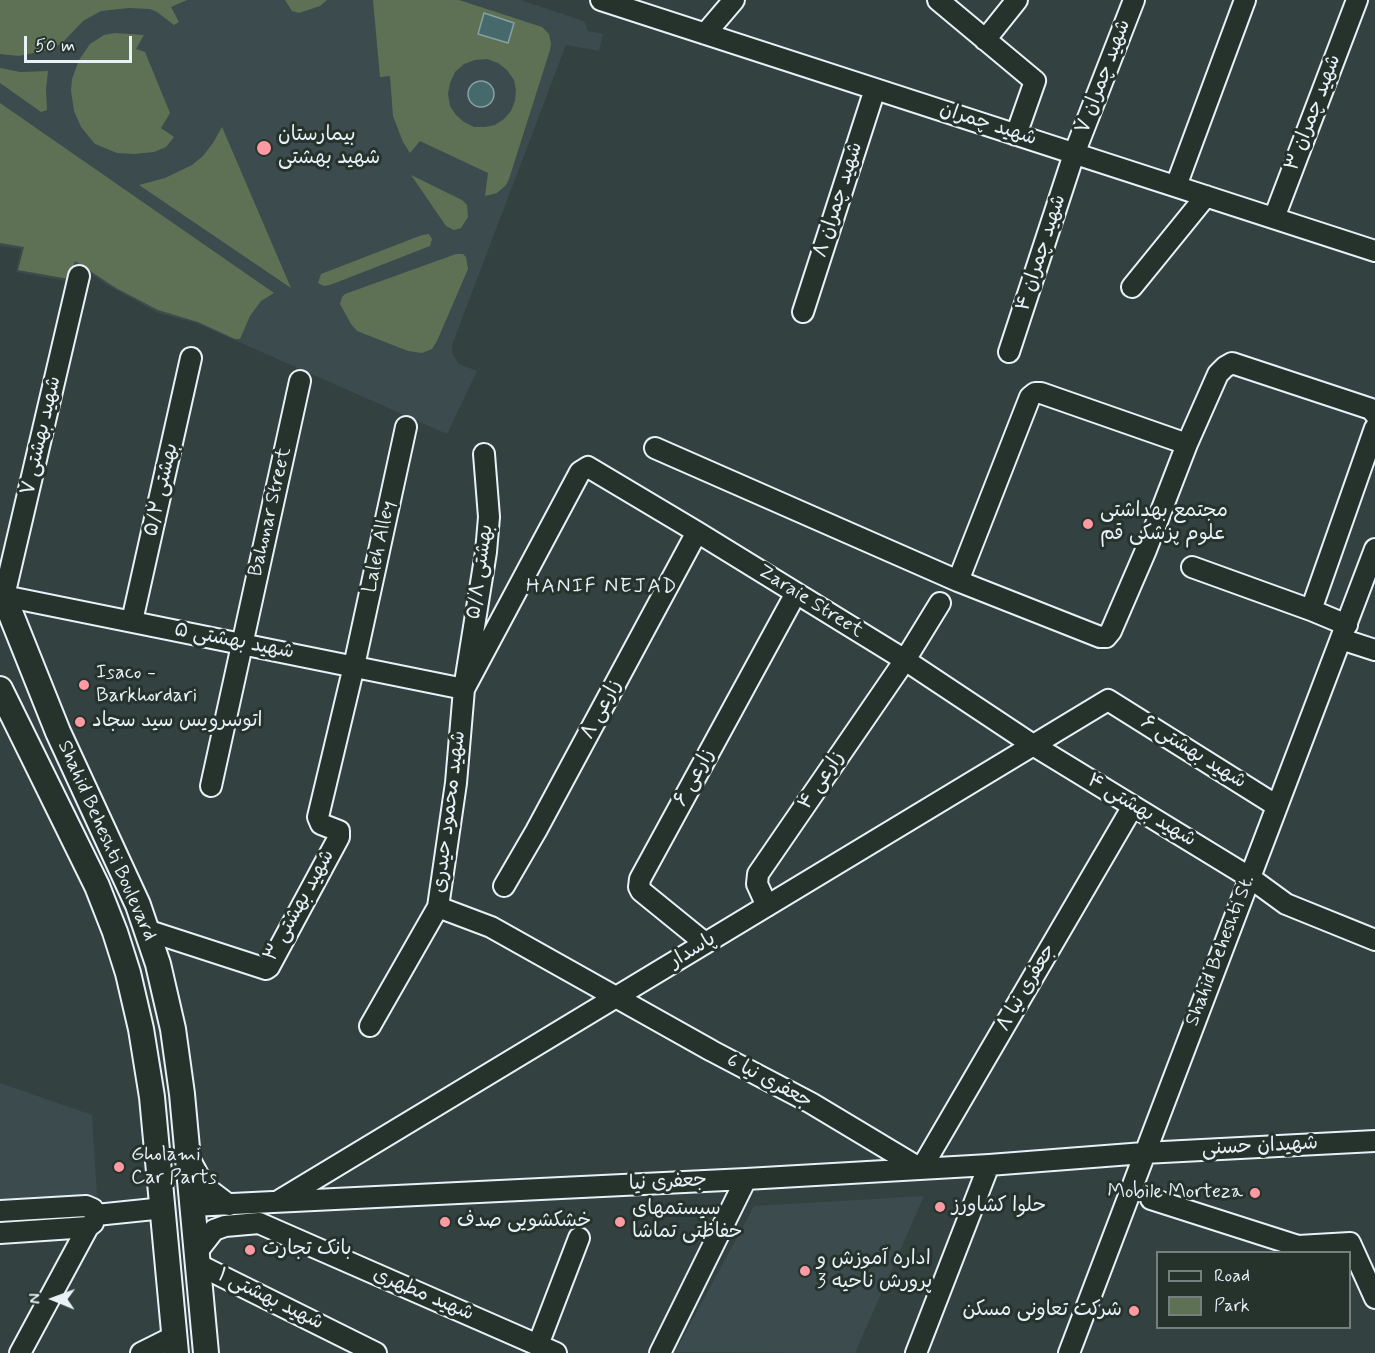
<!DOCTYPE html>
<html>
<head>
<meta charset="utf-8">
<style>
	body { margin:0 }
	#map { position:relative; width:1375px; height:1353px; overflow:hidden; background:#334140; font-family:Mynerve,sans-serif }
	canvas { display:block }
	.legend { position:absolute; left:1156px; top:1251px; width:195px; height:78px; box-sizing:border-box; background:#26332d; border:2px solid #747f7e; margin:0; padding:8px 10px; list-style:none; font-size:18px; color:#e8f1f8 }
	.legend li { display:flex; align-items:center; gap:12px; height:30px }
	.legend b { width:30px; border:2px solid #747f7e }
	.north { position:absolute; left:24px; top:1269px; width:60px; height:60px; -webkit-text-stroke:4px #26332d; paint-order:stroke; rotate:271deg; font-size:16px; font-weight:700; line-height:24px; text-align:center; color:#e8f1f8 }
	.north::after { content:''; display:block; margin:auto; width:21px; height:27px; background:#e8f1f8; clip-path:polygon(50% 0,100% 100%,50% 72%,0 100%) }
	.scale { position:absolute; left:24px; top:36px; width:108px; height:27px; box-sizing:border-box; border:3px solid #e8f1f8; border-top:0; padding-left:8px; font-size:18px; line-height:21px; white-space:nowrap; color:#e8f1f8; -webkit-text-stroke:4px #26332d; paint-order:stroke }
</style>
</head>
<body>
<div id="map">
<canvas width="1375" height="1353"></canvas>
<ul class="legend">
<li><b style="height:8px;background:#26332d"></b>Road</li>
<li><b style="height:16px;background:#5f7154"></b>Park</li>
</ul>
<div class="north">N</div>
<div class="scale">50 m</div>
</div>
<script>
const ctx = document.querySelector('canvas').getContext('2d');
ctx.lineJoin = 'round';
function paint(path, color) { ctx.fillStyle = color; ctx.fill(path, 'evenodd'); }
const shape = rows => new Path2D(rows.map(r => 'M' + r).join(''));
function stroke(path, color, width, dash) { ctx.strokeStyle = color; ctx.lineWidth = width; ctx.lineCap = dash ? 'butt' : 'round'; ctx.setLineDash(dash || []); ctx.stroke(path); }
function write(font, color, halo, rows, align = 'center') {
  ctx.font = font + ' Mynerve,"Playpen Sans Arabic",sans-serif'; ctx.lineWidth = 6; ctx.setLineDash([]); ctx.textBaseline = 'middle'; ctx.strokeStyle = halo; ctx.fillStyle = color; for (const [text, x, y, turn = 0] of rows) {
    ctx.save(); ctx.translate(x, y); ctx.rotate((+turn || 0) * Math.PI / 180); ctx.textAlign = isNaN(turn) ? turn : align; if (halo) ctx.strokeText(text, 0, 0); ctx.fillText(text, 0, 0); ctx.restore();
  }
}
paint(shape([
	[0,0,521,0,584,21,588,31,603,34,599,51,566,45,452,345,453,355,459,364,477,371,447,434,196,323,158,313,109,286,76,264,71,282,16,272,21,249,0,246],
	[0,1083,92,1115,97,1196,0,1199],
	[924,1196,855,1353,675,1352,754,1206]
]), '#3c4b4e');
paint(shape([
	[0,0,187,0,171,7,179,22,174,25,157,12,150,9,129,8,101,11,83,21,64,41,53,49,19,56,0,54],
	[285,0,327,0,320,6,299,13,292,11],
	[373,0,459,0,542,27,549,34,551,44,550,50,509,179,506,185,497,193,485,196,488,173,420,141,410,153,403,142,393,116,390,76,380,77],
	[487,59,498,63,507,70,514,80,516,90,515,101,511,111,504,119,495,125,485,127,474,127,464,122,456,115,450,106,448,94,450,83,455,72,464,64,475,60],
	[115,33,144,35,136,49,145,52,170,113,161,128,174,137,166,147,154,152,134,154,117,153,95,144,81,127,74,111,71,90,72,79,79,60,90,44,104,35],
	[0,68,20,72,48,71,46,90,47,110,41,112,0,83],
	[0,103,274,293,261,301,250,316,240,339,235,339,198,322,158,310,116,288,75,261,69,279,18,270,24,247,0,243],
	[222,127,291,288,139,185,165,178,192,165,203,156,213,143],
	[411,175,462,200,467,205,468,217,461,228,454,230,446,226],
	[429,234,432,239,430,246,330,285,324,286,318,283,321,274,422,235],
	[456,254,463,254,466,257,468,269,437,341,432,349,422,353,408,351,357,331,351,324,340,304,342,297,345,294]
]), '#5f7154');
const water = shape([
	[484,13,514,23,508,43,478,34,484,13],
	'468 94a13 13 0 1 1 26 0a13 13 0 1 1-26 0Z'
]);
paint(water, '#466a6c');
stroke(water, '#87a0a4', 1.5);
const minor = shape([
	[601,0,1375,251],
	[938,0,1035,81,1016,135],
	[705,34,734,0],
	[985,40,1017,0],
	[1176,186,1245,0],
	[1274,218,1357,0],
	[79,276,4,596,464,689],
	[1132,287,1206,196],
	[803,312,875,89],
	[1009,352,1074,154,1134,0],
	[1187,444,1041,393,1035,393,1030,397,958,581,1100,637,1106,637,1111,631,1146,550,1187,444,1218,374,1225,367,1232,363,1371,409,1375,414],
	[655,448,958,581],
	[1192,567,1311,610,1375,428],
	[1311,610,1347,625],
	[132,621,191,358],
	[1341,639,1375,650],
	[464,689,580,472,588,467,697,532,905,660,1033,745,1249,877,1286,904,1375,940],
	[211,786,300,381],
	[504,886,536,831,697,532],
	[767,906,757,884,758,874,905,660,940,603],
	[438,907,491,927,712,1051,811,1103,921,1169,1133,806],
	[146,930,266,969,269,967,339,837,339,831,321,824,318,817,354,666,406,427],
	[705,943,641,891,639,887,640,879,796,593],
	[370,1026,438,907,456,783,464,689,486,552,489,517,484,454],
	[190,1160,204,1186,229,1205],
	[1151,1199,1298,1246,1350,1243,1375,1298],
	[280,1200,1108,700,1277,806],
	[191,1206,746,1179,989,1165,1144,1153,1375,1141],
	[0,1211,86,1206,93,1209,96,1215,93,1223,88,1227,20,1353],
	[96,1215,164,1208],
	[0,1233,88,1227],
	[196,1253,214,1230,225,1226,259,1223,556,1353],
	[197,1264,376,1353],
	[538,1345,579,1238],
	[141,1353,175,1336],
	[660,1353,746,1179],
	[916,1353,989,1165],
	[1069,1353,1375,549]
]);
const major = shape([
	[0,587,58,732,138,905,158,964,173,1029,182,1094,206,1353],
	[0,689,97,886,115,932,128,973,141,1029,152,1097,176,1353]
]);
stroke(minor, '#e8f1f8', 24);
stroke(major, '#e8f1f8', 28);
stroke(minor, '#26332d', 20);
stroke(major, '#26332d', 24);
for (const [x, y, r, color] of [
	[264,148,8,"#ff9aa2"],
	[1088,524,6,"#ff9aa2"],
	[84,685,6,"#ff9aa2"],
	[80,722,6,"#ff9aa2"],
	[119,1167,6,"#ff9aa2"],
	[1255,1193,6,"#ff9aa2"],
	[940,1207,6,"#ff9aa2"],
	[445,1222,6,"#ff9aa2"],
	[620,1222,6,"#ff9aa2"],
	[250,1250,6,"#ff9aa2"],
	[805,1271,6,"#ff9aa2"],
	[1134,1311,6,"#ff9aa2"]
]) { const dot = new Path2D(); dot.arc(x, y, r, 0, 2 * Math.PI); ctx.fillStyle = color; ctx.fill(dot); stroke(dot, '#26332d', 2); }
write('20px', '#e8f1f8', '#26332d', [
	["شهید چمران ۷",1104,77,-69],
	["شهید چمران ۳",1314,113,-69],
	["شهید چمران",988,125,18],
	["شهید چمران ۸",839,200,-72],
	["شهید چمران ۴",1042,253,-72],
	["شهید بهشتی ۷",42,436,-77],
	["بهشتی ۵/۲",162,490,-77],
	["Bahonar Street",271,512,-77],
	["Laleh Alley",380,547,-78],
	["بهشتی ۵/۸",481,572,-82],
	["Zaraie Street",810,602,32],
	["شهید بهشتی ۵",234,642,11],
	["زارعی ۸",602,710,-62],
	["شهید بهشتی ۶",1193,753,32],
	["زارعی ۶",695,778,-61],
	["زارعی ۴",822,781,-56],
	["شهید بهشتی ۴",1141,811,31],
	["شهید محمود حیدری",450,812,-83],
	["Shahid Beheshti Boulevard",106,841,66],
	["شهید بهشتی ۳",300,906,-61],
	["پاسدار",693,951,-31],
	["Shahid Beheshti St.",1221,951,-69],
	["جعفری نیا ۸",1027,988,-60],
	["جعفری نیا 6",769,1082,28],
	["شهیدان حسنی",1260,1147,-3],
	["جعفری نیا",668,1183,-3],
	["شهید مطهری",423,1295,23],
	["شهید بهشتی ۱",270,1300,26]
]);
write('20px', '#e8f1f8', '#26332d', [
	["بیمارستان",278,136],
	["شهید بهشتی",278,159],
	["مجتمع بهداشتی",1100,512],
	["علوم پزشکی قم",1100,535],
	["Isaco -",96,674],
	["Barkhordari",96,697],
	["اتوسرویس سید سجاد",92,722],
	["Gholami",131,1156],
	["Car Parts",131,1179],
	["Mobile Morteza",1243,1193,"right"],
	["حلوا کشاورز",952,1207],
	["سیستمهای",632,1210],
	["حفاظتی تماشا",632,1233],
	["خشکشویی صدف",457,1222],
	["بانک تجارت",262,1250],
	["اداره آموزش و",817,1260],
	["پرورش ناحیه 3",817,1283],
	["شرکت تعاونی مسکن",1122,1311,"right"]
], 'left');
ctx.letterSpacing = '1.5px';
write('21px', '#e8f1f8', '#26332d', [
	["HANIF NEJAD",602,588]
]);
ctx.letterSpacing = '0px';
</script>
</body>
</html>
